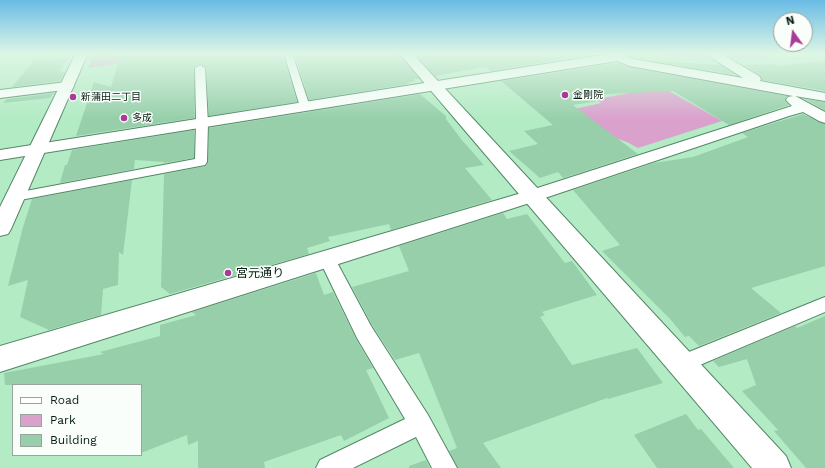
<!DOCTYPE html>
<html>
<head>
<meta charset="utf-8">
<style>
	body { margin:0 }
	#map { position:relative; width:825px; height:468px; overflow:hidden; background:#b3ebc5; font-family:"Work Sans",sans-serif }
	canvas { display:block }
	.legend { position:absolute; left:12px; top:384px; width:130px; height:72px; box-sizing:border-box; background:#f9fefa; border:1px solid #98a49c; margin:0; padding:5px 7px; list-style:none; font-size:12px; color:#071d10 }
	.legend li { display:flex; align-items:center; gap:8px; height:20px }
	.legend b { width:20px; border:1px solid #98a49c }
	.north { position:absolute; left:773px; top:12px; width:40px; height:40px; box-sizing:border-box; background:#f9fefa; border:1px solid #98a49c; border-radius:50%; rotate:346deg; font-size:11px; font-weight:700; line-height:16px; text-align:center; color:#071d10 }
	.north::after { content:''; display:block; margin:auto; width:14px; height:18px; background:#aa3a97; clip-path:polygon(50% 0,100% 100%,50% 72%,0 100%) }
</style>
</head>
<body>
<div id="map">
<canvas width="825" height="468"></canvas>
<ul class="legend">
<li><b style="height:5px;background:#fff"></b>Road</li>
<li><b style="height:11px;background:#daa1cd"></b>Park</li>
<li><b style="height:11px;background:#97cfaa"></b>Building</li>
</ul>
<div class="north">N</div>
</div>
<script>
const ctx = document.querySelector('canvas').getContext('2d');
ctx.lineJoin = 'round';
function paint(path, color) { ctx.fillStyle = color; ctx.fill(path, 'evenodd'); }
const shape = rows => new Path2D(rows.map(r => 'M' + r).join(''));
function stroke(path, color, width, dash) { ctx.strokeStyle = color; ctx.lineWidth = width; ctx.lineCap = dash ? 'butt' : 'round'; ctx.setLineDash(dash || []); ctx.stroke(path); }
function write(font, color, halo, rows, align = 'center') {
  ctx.font = font + ' "Work Sans","Noto Sans JP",sans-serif'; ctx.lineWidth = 3; ctx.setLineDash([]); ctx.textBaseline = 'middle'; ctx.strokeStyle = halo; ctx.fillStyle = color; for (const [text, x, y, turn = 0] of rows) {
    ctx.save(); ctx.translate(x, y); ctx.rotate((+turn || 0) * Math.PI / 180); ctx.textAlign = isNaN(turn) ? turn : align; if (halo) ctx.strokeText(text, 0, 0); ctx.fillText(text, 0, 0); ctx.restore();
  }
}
paint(shape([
	[94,53,119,53,119,56,134,55,132,62,88,68],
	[643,53,702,53,710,58,662,56],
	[719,53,761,53,767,58,729,59],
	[662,87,722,121,638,148,627,142,548,115,601,103,597,99]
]), '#daa1cd');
paint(shape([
	[121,53,283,53,297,102,209,116,206,68,199,64,194,68,194,118,76,136,94,82,111,87],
	[294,53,398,53,419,79,414,79,415,81,407,83,408,84,309,100],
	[414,53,603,53,490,71,485,67,435,76],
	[68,58,59,71,65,73,60,81,12,87,34,60],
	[825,60,825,91,762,80,760,75,744,65,774,64,777,66],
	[655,61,721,65,736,75],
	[617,63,630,67,787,96,785,100,789,105,729,125,673,91,589,95,598,101,573,105,638,154,563,178,558,172,540,178,509,151,538,144,524,131,553,125,501,81],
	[54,93,50,98,3,103,7,99],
	[420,94,446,116,446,119,461,139,484,165,465,168,492,200,391,230,389,224,328,237,330,241,307,248,309,254,170,294,161,287,164,174,206,166,208,162,209,128],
	[804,99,825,102,825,110],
	[803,114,825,124,825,266,751,288,781,313,699,346,689,336,685,337,671,320,602,251,620,245,573,190,654,163,693,157,748,137,742,133],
	[194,130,194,158,164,163,164,162,135,160,134,169,60,183,65,165,67,165,72,150],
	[132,180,123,255,119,252,118,285,103,289,101,315,49,330,20,317,28,280,8,286,23,227,32,199],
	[503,213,507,219,527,214,565,263,572,261,597,295,542,312,545,315,540,317,572,365,637,348,663,383,608,399,607,398,483,443,501,468,458,468,449,451,457,448,419,353,395,360,372,325,352,287,409,271,399,246],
	[316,273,324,295,333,292,356,339,373,368,366,370,389,418,344,441,341,435,264,462,265,468,198,468,198,441,188,445,187,435,141,453,141,385,5,385,4,373,104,354,100,352,160,336,160,325,196,315,192,312],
	[825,316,825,468,806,468,774,431,778,430,742,391,756,385,747,359,719,367,713,361,795,326,797,328],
	[686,414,698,430,701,429,734,468,657,468,634,435],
	[426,460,430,468,409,468,409,466]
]), '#97cfaa');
const service = shape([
	[284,53,292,53,310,107,309,109,301,109,300,107,284,53],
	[200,65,205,68,208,123,207,162,205,165,15,201,10,200,8,197,10,194,15,193,195,159,196,123,195,68,200,65],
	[327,253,333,255,371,326,428,415,457,468,432,468,416,437,353,468,316,468,320,460,405,419,357,338,319,259,321,255,327,253],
	[825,297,825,312,681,373,674,370,671,364,674,358,825,297]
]);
const minor = shape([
	[615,53,629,53,627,56,633,59,743,78,704,53,720,53,759,76,761,79,760,81,825,93,825,101,795,96,825,112,825,123,819,121,803,112,789,116,539,200,0,372,0,346,525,192,792,106,786,100,788,97,793,96,630,66,617,61,0,160,0,150,615,53],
	[67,82,72,83,74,86,72,89,0,98,0,90,67,82]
]);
const tertiary = shape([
	[76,53,88,53,11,229,8,234,0,236,0,207,76,53],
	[399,53,412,53,786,456,791,468,752,468,399,53]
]);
stroke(service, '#528765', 2);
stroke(minor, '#528765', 2);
stroke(tertiary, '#528765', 2);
paint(service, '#fff');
paint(minor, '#fff');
paint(tertiary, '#fff');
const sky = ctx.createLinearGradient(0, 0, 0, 119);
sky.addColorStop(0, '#69bce6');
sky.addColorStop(0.45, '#ddf6e5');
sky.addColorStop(1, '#ddf6e500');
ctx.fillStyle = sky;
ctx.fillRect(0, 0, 825, 119);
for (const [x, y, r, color] of [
	[565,95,4,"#aa3a97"],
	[73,97,4,"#aa3a97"],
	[124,118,4,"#aa3a97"],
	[228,273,4,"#aa3a97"]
]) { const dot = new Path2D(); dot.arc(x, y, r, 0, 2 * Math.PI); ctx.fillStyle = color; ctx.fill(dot); stroke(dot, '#f9fefa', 1.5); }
write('10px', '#071d10', '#f9fefa', [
	["金剛院",573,95],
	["新蒲田二丁目",81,97],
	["多成",132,118]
], 'left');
write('12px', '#071d10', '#f9fefa', [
	["宮元通り",236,273]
], 'left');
</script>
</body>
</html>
